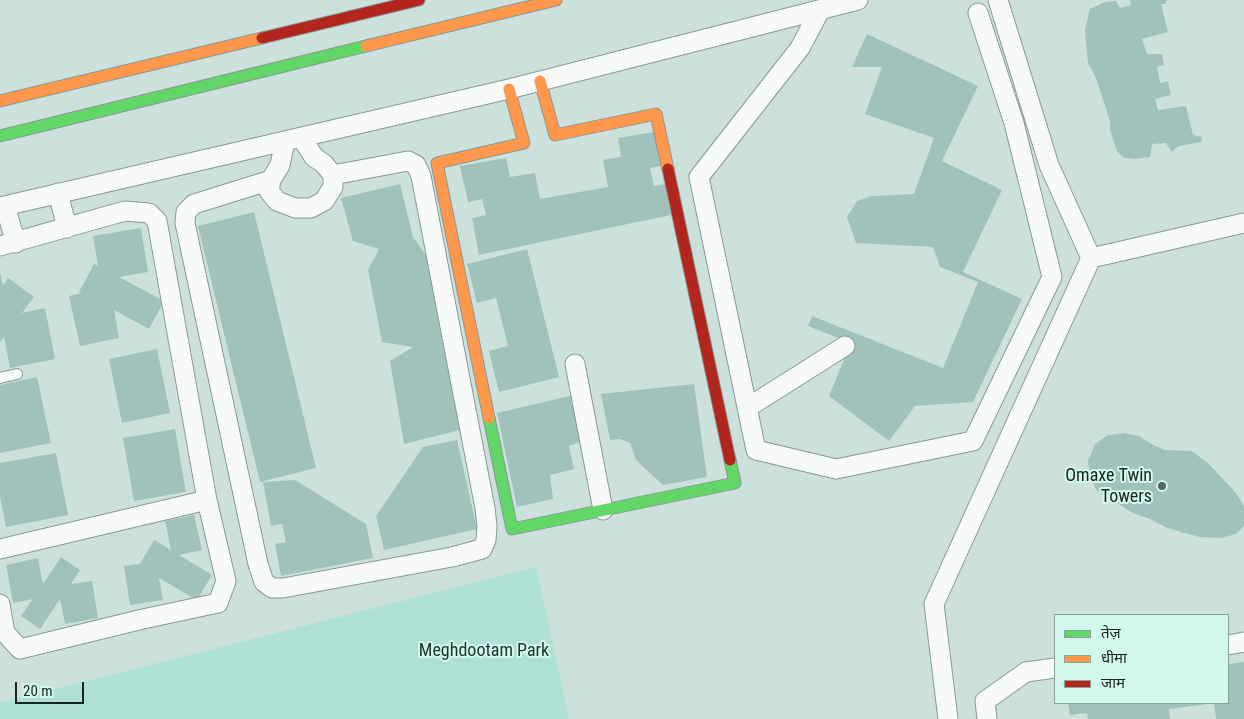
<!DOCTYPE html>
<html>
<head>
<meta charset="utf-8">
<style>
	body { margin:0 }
	#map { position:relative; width:1244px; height:719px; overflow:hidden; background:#cde1dc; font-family:"Roboto Condensed","Noto Sans Devanagari",sans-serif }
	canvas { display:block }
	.legend { position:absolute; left:1054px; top:614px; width:175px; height:90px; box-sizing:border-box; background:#d2f7ec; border:1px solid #87a39b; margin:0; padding:6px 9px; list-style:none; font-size:15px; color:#172421 }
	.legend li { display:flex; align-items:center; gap:10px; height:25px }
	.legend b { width:25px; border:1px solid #87a39b }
	.scale { position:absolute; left:15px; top:682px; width:69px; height:22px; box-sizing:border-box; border:2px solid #172421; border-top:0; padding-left:6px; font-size:15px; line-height:18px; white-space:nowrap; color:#172421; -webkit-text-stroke:4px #d2f7ec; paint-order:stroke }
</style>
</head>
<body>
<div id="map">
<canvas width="1244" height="719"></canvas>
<ul class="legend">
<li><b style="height:6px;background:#63d668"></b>तेज़</li>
<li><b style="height:6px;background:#ff974d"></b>धीमा</li>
<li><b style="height:6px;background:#b3261e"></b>जाम</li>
</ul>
<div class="scale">20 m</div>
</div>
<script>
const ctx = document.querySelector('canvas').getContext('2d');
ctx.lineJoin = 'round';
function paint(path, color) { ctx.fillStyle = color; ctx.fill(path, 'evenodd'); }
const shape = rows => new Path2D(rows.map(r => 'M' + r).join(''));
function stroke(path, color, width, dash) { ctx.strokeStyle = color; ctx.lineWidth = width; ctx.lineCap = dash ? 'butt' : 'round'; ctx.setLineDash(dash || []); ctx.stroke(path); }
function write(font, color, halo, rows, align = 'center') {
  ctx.font = font + ' "Roboto Condensed",sans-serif'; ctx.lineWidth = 4; ctx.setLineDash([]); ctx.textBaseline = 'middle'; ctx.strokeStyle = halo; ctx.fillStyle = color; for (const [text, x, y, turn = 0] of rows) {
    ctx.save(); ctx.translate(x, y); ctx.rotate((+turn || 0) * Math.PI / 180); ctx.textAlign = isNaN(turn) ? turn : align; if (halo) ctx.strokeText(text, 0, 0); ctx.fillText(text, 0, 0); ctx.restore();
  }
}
paint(shape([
	[536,567,569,719,0,719,0,703]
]), '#aee1d4');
paint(shape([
	[1130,0,1167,0,1165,4,1161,4,1168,32,1142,39,1147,54,1162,54,1164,65,1157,67,1160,83,1168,81,1171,95,1155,99,1158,110,1186,106,1193,135,1202,137,1201,142,1179,146,1172,152,1166,143,1152,144,1150,157,1136,159,1124,158,1117,151,1110,130,1110,121,1096,78,1088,63,1085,30,1090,9,1105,2,1116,1,1120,8,1131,5],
	[867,34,978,86,942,161,1002,190,963,272,1022,299,973,402,915,406,889,441,829,396,851,343,808,326,812,316,943,368,978,282,940,267,933,247,856,243,847,217,857,201,872,196,914,194,934,138,865,114,882,67,852,67],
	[654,132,661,166,650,168,654,186,665,184,671,215,479,255,472,218,486,215,482,199,468,202,460,166,506,158,510,177,535,173,540,199,608,187,603,160,621,157,618,138],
	[400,184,413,237,426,255,460,430,404,444,390,361,413,347,382,342,368,270,379,249,353,241,341,198],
	[254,212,316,468,260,482,198,226],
	[141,228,148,272,119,277,164,301,149,329,114,310,119,338,80,346,69,296,81,293,79,292,94,264,98,266,93,236],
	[527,249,559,377,499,392,489,351,508,346,496,298,477,303,467,264],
	[0,273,3,285,8,278,34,297,22,313,45,308,55,359,10,368,4,337,0,342],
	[157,349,170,413,122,423,109,359],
	[37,377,51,443,0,453,0,385],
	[694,384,707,477,663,485,636,460,630,443,620,439,610,440,601,394],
	[574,395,583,441,569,446,574,469,550,475,553,499,517,507,497,413],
	[175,429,186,492,134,501,123,438],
	[1124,433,1139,436,1153,445,1165,450,1192,451,1210,465,1236,493,1244,506,1244,526,1236,534,1221,538,1200,537,1181,532,1165,527,1150,519,1133,513,1096,490,1090,475,1088,461,1095,444,1108,435],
	[457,440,477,529,384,550,376,516,423,447],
	[56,453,68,515,6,527,0,496,0,463],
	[295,480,366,524,373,558,281,576,275,544,286,542,282,524,271,526,263,482],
	[194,515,202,550,179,555,212,575,197,600,159,578,163,600,130,605,124,566,140,564,154,540,171,550,165,521],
	[61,557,80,570,71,584,92,581,98,618,65,624,60,599,40,629,21,616,33,599,13,603,6,565,38,558,43,584],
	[1244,662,1244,719,1216,719,1214,703,1228,703,1228,664],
	[1068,703,1208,703,1208,704,1169,709,1170,719,1088,719,1087,713,1070,715]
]), '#a0c2ba');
const lane = shape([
	[0,378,17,374]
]);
const street = shape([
	[998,0,1049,165,1091,258],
	[820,10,800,48,699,177,756,450,836,469,973,441,1052,277,1014,123,978,13],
	[285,141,280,165,271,180,269,191,277,201,295,208,311,208,324,201,333,187,333,175,324,164,314,157,301,137],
	[271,180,194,204,186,212,185,223,258,564,264,582,272,588,283,588,452,557,482,549,486,540,487,526,485,508,421,176,416,165,408,161,333,175],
	[58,193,67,228],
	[5,206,16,243],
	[0,207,509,89,858,0],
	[0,246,125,211,149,213,157,221,207,500,226,581,218,603,143,619,20,649,5,633,0,604],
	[575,364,603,510],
	[747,408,845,346],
	[0,549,207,500],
	[1228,645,1244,642],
	[948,719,934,604,1091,258,1244,223],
	[987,719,985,701,1026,672,1055,668]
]);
const fast = shape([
	[0,136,366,46],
	[489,418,512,529,735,483,730,460]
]);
const slow = shape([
	[366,46,556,0],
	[540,81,555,135,656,114,668,169],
	[0,101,262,38],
	[489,418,437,163,524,143,509,89]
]);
const jam = shape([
	[262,38,419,0],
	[668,169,730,460]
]);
stroke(lane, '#899894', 12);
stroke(street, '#899894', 21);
stroke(fast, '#899894', 13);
stroke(slow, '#899894', 13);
stroke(jam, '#899894', 13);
stroke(lane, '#f8fafa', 10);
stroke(street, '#f8fafa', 19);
stroke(fast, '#63d668', 11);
stroke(slow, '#ff974d', 11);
stroke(jam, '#b3261e', 11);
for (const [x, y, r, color] of [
	[1162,486,5,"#576662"]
]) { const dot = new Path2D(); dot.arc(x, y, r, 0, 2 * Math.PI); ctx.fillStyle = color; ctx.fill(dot); stroke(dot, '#d2f7ec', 2); }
write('18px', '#172421', '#d2f7ec', [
	["Omaxe Twin",1152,476],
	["Towers",1152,497]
], 'right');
write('18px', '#1d332d', '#d2f7ec', [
	["Meghdootam Park",484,651]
]);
</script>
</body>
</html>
